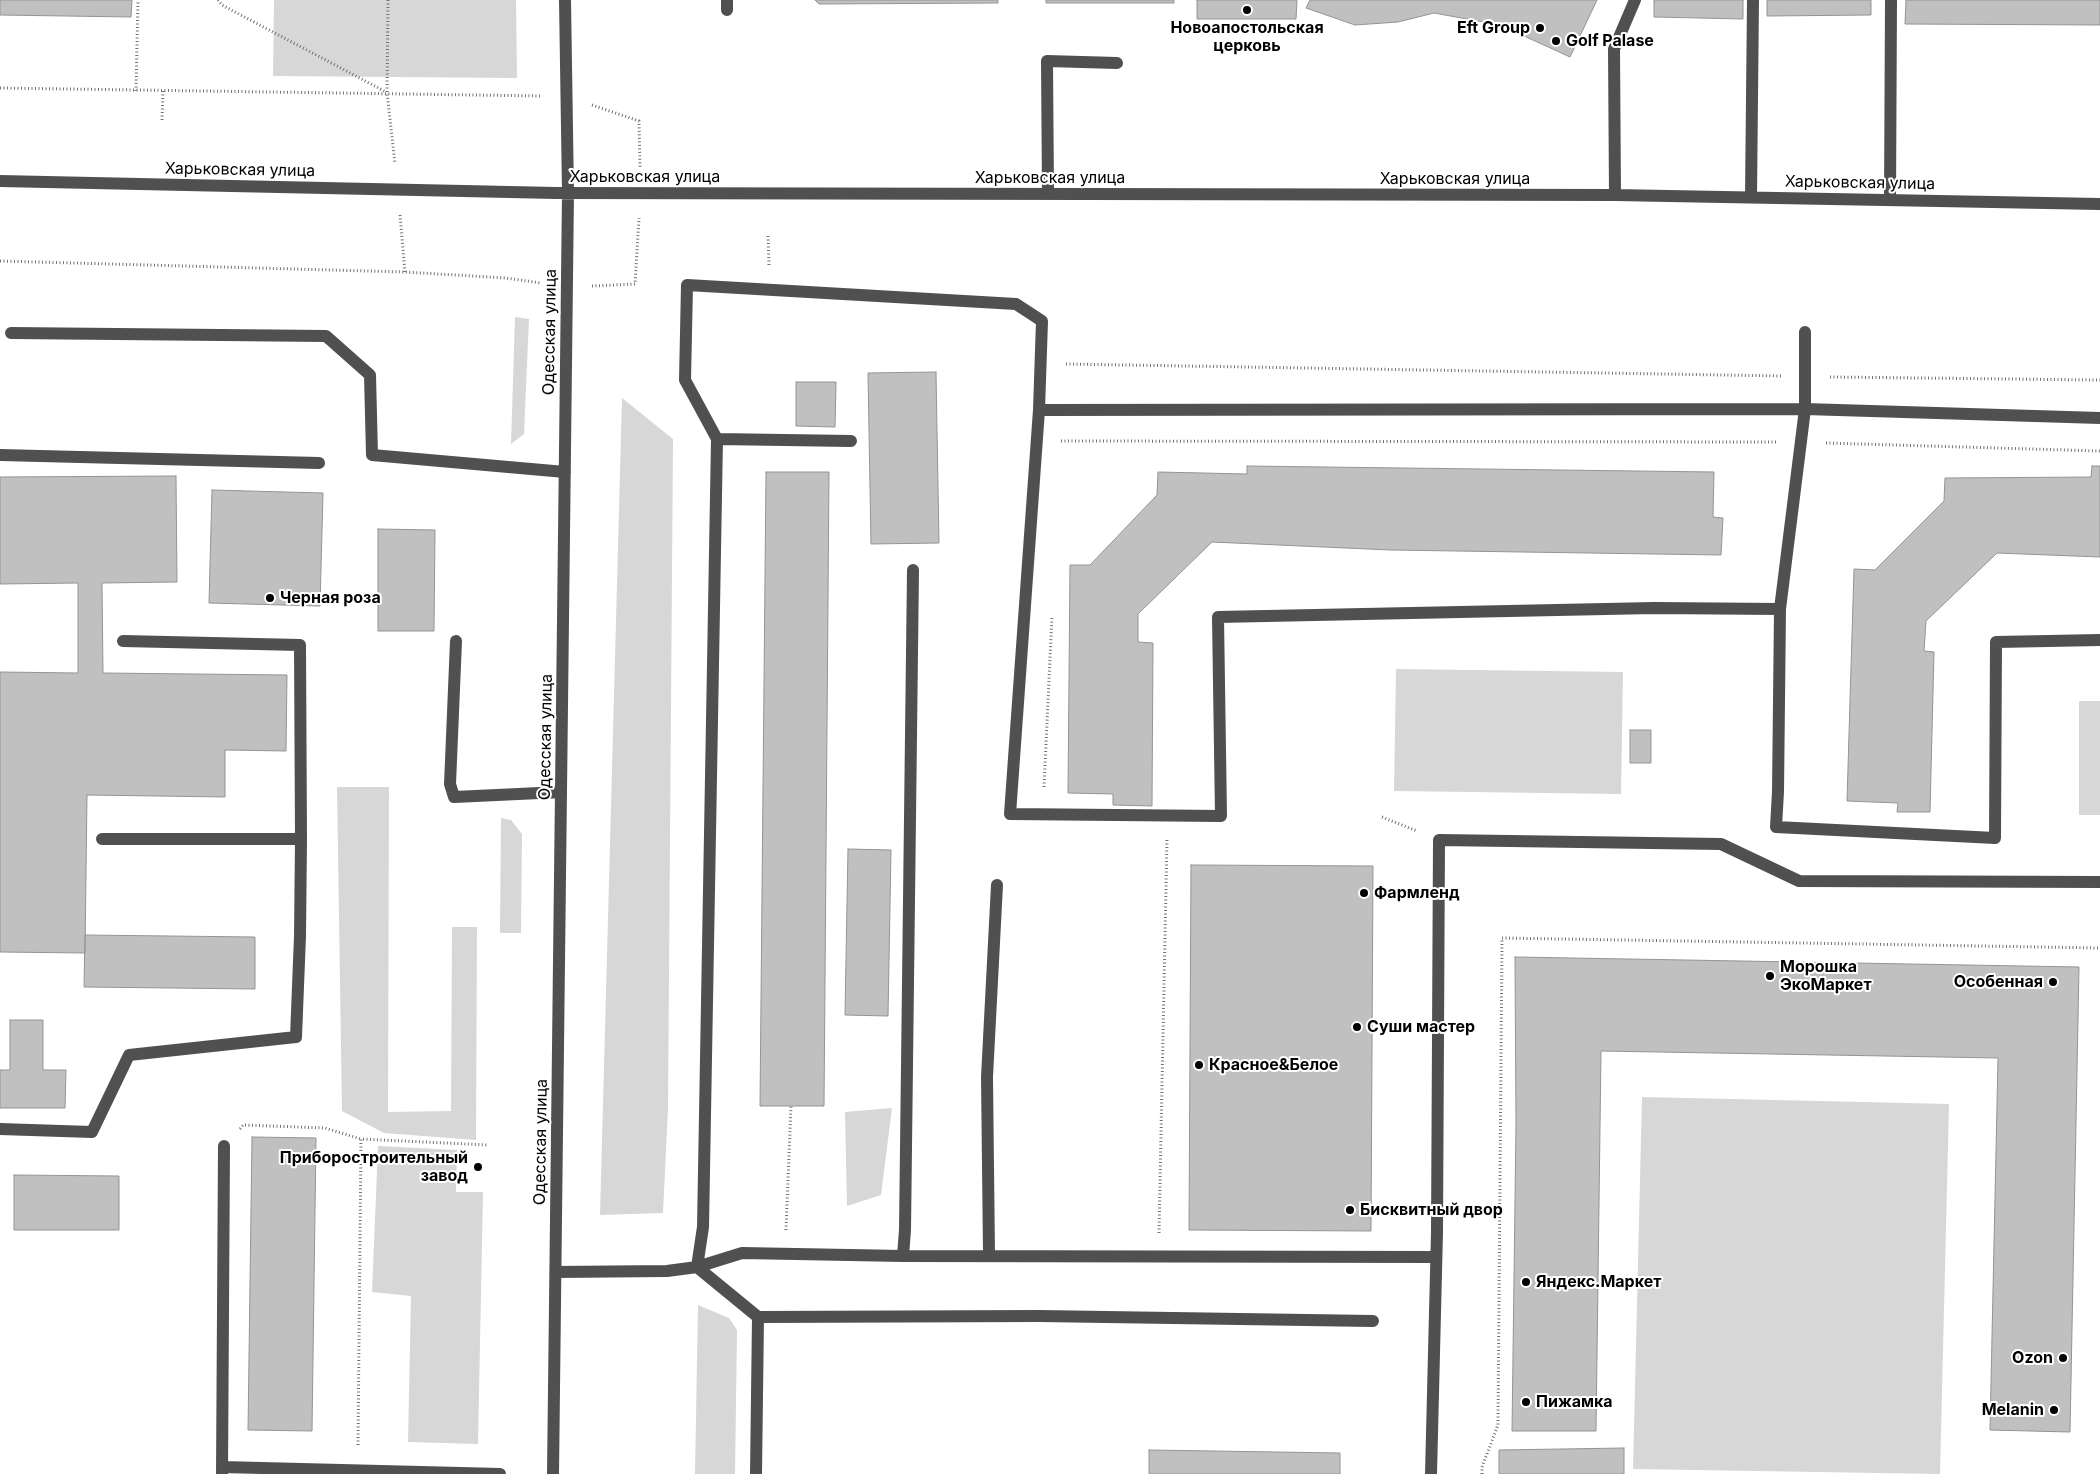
<!DOCTYPE html>
<html>
<head>
<meta charset="utf-8">
<style>
	body { margin:0 }
	canvas { display:block; background:#fff }
</style>
</head>
<body>
<canvas width="2100" height="1474"></canvas>
<script>
const ctx = document.querySelector('canvas').getContext('2d');
ctx.lineJoin = 'round';
function paint(path, color) { ctx.fillStyle = color; ctx.fill(path, 'evenodd'); }
const shape = rows => new Path2D(rows.map(r => 'M' + r).join(''));
function stroke(path, color, width, dash) { ctx.strokeStyle = color; ctx.lineWidth = width; ctx.lineCap = dash ? 'butt' : 'round'; ctx.setLineDash(dash || []); ctx.stroke(path); }
function write(font, color, halo, rows, align = 'center') {
  ctx.font = font + ' Inter,sans-serif'; ctx.lineWidth = 4; ctx.setLineDash([]); ctx.textBaseline = 'middle'; ctx.strokeStyle = halo; ctx.fillStyle = color; for (const [text, x, y, turn = 0] of rows) {
    ctx.save(); ctx.translate(x, y); ctx.rotate((+turn || 0) * Math.PI / 180); ctx.textAlign = isNaN(turn) ? turn : align; if (halo) ctx.strokeText(text, 0, 0); ctx.fillText(text, 0, 0); ctx.restore();
  }
}
paint(shape([
	[274,0,516,0,517,78,273,76],
	[515,317,529,319,524,434,511,444],
	[622,398,673,439,668,1108,663,1213,600,1215],
	[1396,669,1623,672,1621,794,1394,791],
	[2079,701,2100,701,2100,815,2079,815],
	[337,787,389,787,388,1112,451,1111,452,927,477,927,476,1140,384,1133,342,1111],
	[501,818,511,820,522,834,521,933,500,933],
	[1642,1097,1949,1104,1940,1474,1633,1469],
	[892,1108,881,1195,847,1206,845,1112],
	[378,1146,457,1150,456,1192,483,1192,478,1444,408,1442,411,1296,372,1292],
	[698,1305,729,1318,737,1330,735,1474,695,1474]
]), '#d7d7d7');
const building = shape([
	[0,0,132,0,131,17,0,15,0,0],
	[815,0,998,0,998,3,819,4,815,0],
	[1046,0,1174,0,1174,3,1046,3,1046,0],
	[1197,0,1297,0,1296,19,1197,19,1197,0],
	[1310,0,1597,0,1570,57,1500,25,1434,13,1398,22,1355,25,1306,8,1310,0],
	[1743,0,1743,19,1654,17,1654,0,1743,0],
	[1767,0,1871,0,1871,15,1767,16,1767,0],
	[1906,0,2100,0,2100,25,1905,24,1906,0],
	[936,372,939,543,871,544,868,373,936,372],
	[796,382,836,382,835,427,796,426,796,382],
	[1247,466,1714,472,1713,517,1723,518,1721,555,1390,550,1212,542,1138,614,1138,642,1153,643,1152,806,1113,805,1113,794,1068,793,1070,565,1090,565,1157,495,1158,472,1247,474,1247,466],
	[2092,466,2100,466,2100,557,1997,553,1926,621,1924,651,1934,652,1930,812,1897,812,1898,803,1847,801,1854,569,1875,570,1944,501,1945,478,2091,477,2092,466],
	[766,472,829,472,824,1106,760,1106,766,472],
	[176,476,177,582,102,583,103,673,287,675,286,751,225,750,225,797,87,795,85,953,0,952,0,672,78,673,78,583,0,584,0,477,176,476],
	[212,490,323,493,320,606,209,603,212,490],
	[378,529,435,530,434,631,378,631,378,529],
	[1630,730,1651,730,1651,763,1630,763,1630,730],
	[848,849,891,850,888,1016,845,1015,848,849],
	[1191,865,1373,866,1371,1231,1189,1230,1191,865],
	[85,935,255,937,255,989,84,987,85,935],
	[1515,957,2079,967,2070,1432,1990,1430,1998,1058,1601,1051,1596,1431,1512,1431,1516,1124,1515,957],
	[10,1020,43,1020,43,1070,66,1070,65,1108,0,1108,0,1070,10,1070,10,1020],
	[252,1137,316,1138,312,1431,248,1430,252,1137],
	[14,1175,119,1176,119,1230,14,1230,14,1175],
	[1624,1448,1624,1474,1499,1474,1499,1450,1624,1448],
	[1149,1450,1340,1453,1340,1474,1149,1474,1149,1450]
]);
paint(building, '#c0c0c0');
stroke(building, '#949494', 1);
stroke(shape([
	[218,0,222,5,386,92],
	[388,0,387,92,395,164],
	[0,88,542,96],
	[136,91,138,0],
	[592,105,639,121,640,169],
	[162,120,163,91],
	[400,215,405,272],
	[768,236,769,265],
	[0,261,405,272,506,278,541,283],
	[592,286,635,284,639,218],
	[1066,364,1782,376],
	[1830,377,2100,380],
	[1061,441,1777,442],
	[1826,443,2100,451],
	[1044,787,1052,616],
	[1382,817,1417,831],
	[240,1129,243,1125,325,1128,361,1139],
	[786,1230,791,1106],
	[1159,1233,1167,839],
	[358,1445,361,1139,488,1145],
	[1482,1474,1482,1467,1498,1425,1502,938,2100,948]
]), '#727272', 3, [1, 2.5]);
stroke(shape([
	[727,0,727,10],
	[0,181,556,193,1615,195,2100,204],
	[1048,194,1047,61,1117,63],
	[1615,195,1614,49,1635,0],
	[1751,197,1753,0],
	[1890,200,1891,0],
	[11,333,326,336,370,375,372,455,565,472],
	[1039,410,1805,409,2100,418],
	[717,439,851,441],
	[0,455,319,463],
	[1780,609,1805,409,1805,332],
	[123,641,300,645,301,839],
	[456,641,450,784,454,797,561,792],
	[0,1129,92,1132,129,1055,296,1037,300,936,301,839,102,839],
	[989,1255,987,1077,997,885],
	[903,1256,905,1230,913,570],
	[697,1267,703,1227,717,439,685,380,687,285,1016,304,1042,321,1039,410,1010,814,1221,816,1218,617,1654,608,1780,609,1778,792,1776,827,1995,838,1996,642,2100,640],
	[697,1267,758,1317,756,1474],
	[556,1272,667,1271,697,1267,742,1253,903,1256,1436,1257],
	[758,1317,1039,1316,1373,1321],
	[222,1467,500,1474],
	[222,1474,224,1146],
	[553,1474,568,193,565,0],
	[1431,1474,1437,1232,1439,840,1721,844,1799,881,2100,882]
]), '#505050', 12);
for (const [x, y, r, color] of [
	[1247,10,5,"#000"],
	[1540,28,5,"#000"],
	[1556,41,5,"#000"],
	[270,598,5,"#000"],
	[1364,893,5,"#000"],
	[1770,976,5,"#000"],
	[2053,982,5,"#000"],
	[1357,1027,5,"#000"],
	[1199,1065,5,"#000"],
	[478,1167,5,"#000"],
	[1350,1210,5,"#000"],
	[1526,1282,5,"#000"],
	[2063,1358,5,"#000"],
	[1526,1402,5,"#000"],
	[2054,1410,5,"#000"]
]) { const dot = new Path2D(); dot.arc(x, y, r, 0, 2 * Math.PI); ctx.fillStyle = color; ctx.fill(dot); stroke(dot, '#fff', 2); }
write('bold 16px', '#000', '#fff', [
	["Новоапостольская",1247,28,"center"],
	["церковь",1247,46,"center"],
	["Eft Group",1530,28,"right"],
	["Golf Palase",1566,41],
	["Черная роза",280,598],
	["Фармленд",1374,893],
	["Морошка",1780,967],
	["ЭкоМаркет",1780,985],
	["Особенная",2043,982,"right"],
	["Суши мастер",1367,1027],
	["Красное&Белое",1209,1065],
	["Приборостроительный",468,1158,"right"],
	["завод",468,1176,"right"],
	["Бисквитный двор",1360,1210],
	["Яндекс.Маркет",1536,1282],
	["Ozon",2053,1358,"right"],
	["Пижамка",1536,1402],
	["Melanin",2044,1410,"right"]
], 'left');
write('16px', '#000', '#fff', [
	["Харьковская улица",240,170,1],
	["Харьковская улица",645,177],
	["Харьковская улица",1050,178],
	["Харьковская улица",1455,179],
	["Харьковская улица",1860,183,1],
	["Одесская улица",550,332,-89],
	["Одесская улица",546,737,-89],
	["Одесская улица",541,1142,-89]
]);
</script>
</body>
</html>
